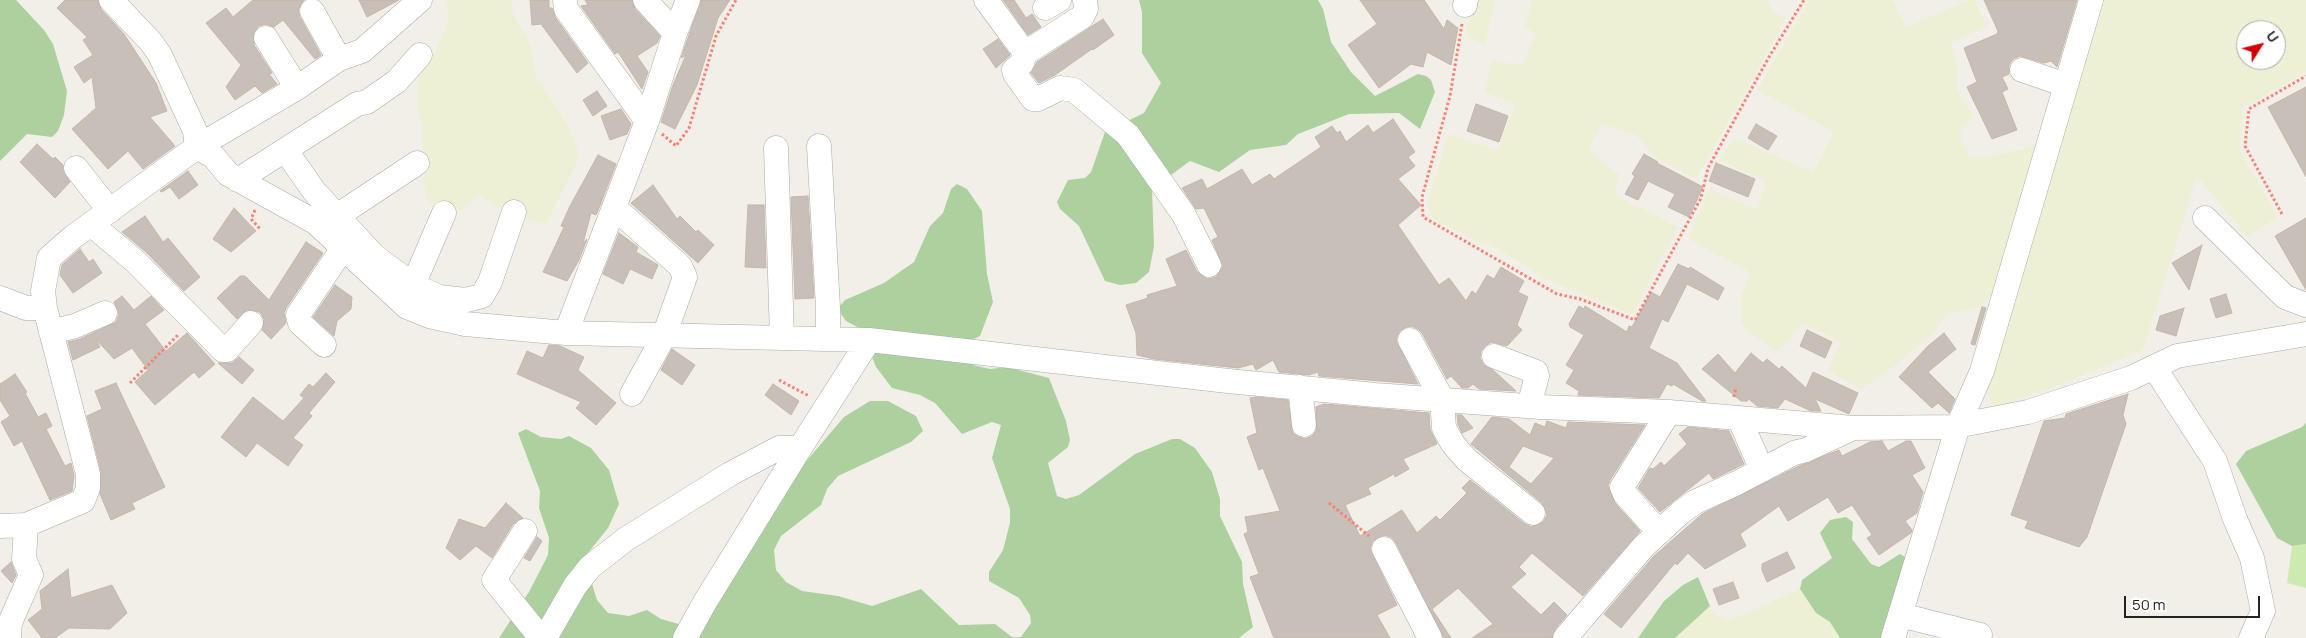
<!DOCTYPE html>
<html>
<head>
<meta charset="utf-8">
<style>
	body { margin:0 }
	#map { position:relative; width:2306px; height:638px; overflow:hidden; background:#f2efe9; font-family:Manrope,sans-serif }
	canvas { display:block }
	.north { position:absolute; left:2236px; top:20px; width:50px; height:50px; box-sizing:border-box; background:#fff; border:1px solid #a7a7a7; border-radius:50%; rotate:54deg; font-size:14px; font-weight:700; line-height:20px; text-align:center; color:#222 }
	.north::after { content:''; display:block; margin:auto; width:18px; height:22px; background:#d40000; clip-path:polygon(50% 0,100% 100%,50% 72%,0 100%) }
	.scale { position:absolute; left:2124px; top:596px; width:136px; height:22px; box-sizing:border-box; border:2px solid #222; border-top:0; padding-left:6px; font-size:15px; line-height:18px; white-space:nowrap; color:#222; -webkit-text-stroke:4px #fff; paint-order:stroke }
</style>
</head>
<body>
<div id="map">
<canvas width="2306" height="638"></canvas>
<div class="north">U</div>
<div class="scale">50 m</div>
</div>
<script>
const ctx = document.querySelector('canvas').getContext('2d');
ctx.lineJoin = 'round';
function paint(path, color) { ctx.fillStyle = color; ctx.fill(path, 'evenodd'); }
const shape = rows => new Path2D(rows.map(r => 'M' + r).join(''));
function stroke(path, color, width, dash) { ctx.strokeStyle = color; ctx.lineWidth = width; ctx.lineCap = dash ? 'butt' : 'round'; ctx.setLineDash(dash || []); ctx.stroke(path); }
paint(shape([
	[446,0,511,0,514,16,531,45,535,75,568,125,580,157,546,224,506,213,479,194,461,211,445,209,429,202,425,195,422,128,418,110,418,81,422,70,436,51,449,17],
	[1475,0,1495,0,1485,45,1465,35],
	[1532,0,1767,0,1773,12,1783,17,1785,21,1696,179,1655,157,1636,135,1601,124,1589,149,1605,165,1620,175,1615,189,1621,198,1678,227,1632,315,1546,279,1489,243,1482,244,1432,218,1427,205,1448,134,1498,150,1515,104,1485,92,1492,61,1522,65,1536,34,1525,26],
	[1809,0,1893,0,1906,27,1969,0,1974,0,1987,26,1951,43,1957,66,1957,91,1975,116,1962,126,1960,140,1971,157,1992,156,2040,144,1996,292,1977,308,1947,314,1932,334,1895,366,1861,389,1828,371,1841,342,1802,323,1787,343,1776,351,1746,331,1741,322,1741,297,1750,272,1688,239,1709,189,1757,209,1766,182,1720,160,1734,138,1813,172,1834,132,1757,90],
	[2095,0,2306,0,2306,72,2243,108,2240,151,2278,217,2247,237,2197,176,2143,350,2064,383,2005,404,1992,405,1984,388],
	[2246,30,2276,30,2276,60,2246,60],
	[1800,589,1816,613,1830,622,1840,638,1675,638,1710,606,1714,614,1728,621]
]), '#eef0d5');
paint(shape([
	[2306,544,2306,588,2287,583,2292,546]
]), '#cdebb0');
paint(shape([
	[0,0,16,0,44,30,53,44,67,91,64,115,58,131,52,137,27,134,0,161],
	[1139,0,1318,0,1323,9,1331,42,1351,72,1375,96,1418,74,1426,76,1431,80,1435,92,1420,129,1399,113,1349,114,1298,134,1286,145,1250,150,1219,172,1190,161,1152,189,1154,246,1149,272,1136,283,1120,285,1105,281,1079,226,1060,209,1057,202,1068,180,1085,178,1091,172,1105,132,1144,113,1161,83,1142,53,1142,12],
	[957,184,967,189,982,211,987,274,993,302,980,336,972,340,973,365,990,369,1007,367,1049,378,1066,421,1070,440,1068,447,1048,463,1057,496,1066,499,1079,495,1135,454,1172,439,1180,439,1195,448,1212,472,1220,499,1220,516,1242,562,1243,584,1253,627,1239,638,499,638,529,592,548,555,549,538,539,508,540,491,518,433,526,429,541,437,561,439,569,436,591,448,609,470,619,504,608,528,584,558,597,600,603,607,608,613,629,616,647,610,661,619,700,630,773,500,844,417,870,401,888,401,916,416,923,431,911,442,838,476,827,489,821,505,781,536,774,550,776,570,786,582,802,591,838,596,872,606,921,589,959,625,995,624,1012,637,1021,637,1031,623,1030,615,1019,598,989,581,989,572,1003,550,1010,523,1010,509,992,458,1001,425,992,422,962,434,935,403,920,395,892,388,876,367,861,329,846,321,841,314,840,306,845,300,884,283,914,262,930,226,943,213,951,189],
	[2306,423,2306,544,2292,546,2277,538,2236,464,2246,451,2302,427],
	[1846,517,1853,522,1852,539,1871,564,1879,567,1900,554,1910,560,1884,638,1840,638,1830,622,1816,613,1800,589,1802,580,1832,558,1820,533,1830,520],
	[1698,577,1710,606,1675,638,1638,638,1664,601,1683,585]
]), '#add19e');
const building = shape([
	[65,0,98,0,101,9,124,34,156,83,167,111,150,117,175,146,143,169,128,151,108,169,72,129,96,108,92,77,84,83,74,67,93,55,83,40,87,37,57,8,65,0],
	[253,0,304,0,298,10,300,17,321,55,315,59,283,20,274,27,266,24,259,26,254,32,254,45,272,73,269,74,277,84,262,93,255,86,235,100,226,87,241,65,206,23,226,8,233,17,253,0],
	[359,0,399,0,367,17,359,0],
	[530,0,549,0,549,8,552,8,555,17,588,63,577,73,541,24,532,25,530,0],
	[585,0,632,0,635,9,660,36,657,43,637,56,648,72,642,89,618,52,615,54,581,6,588,5,585,0],
	[701,0,730,0,718,18,697,85,675,129,661,122,673,85,686,55,681,58,701,0],
	[1003,0,1014,0,1026,18,1032,14,1041,27,1028,35,1003,0],
	[1360,0,1424,0,1444,29,1447,20,1458,28,1451,65,1427,52,1423,67,1411,64,1379,88,1348,45,1377,24,1360,0],
	[1984,0,2077,0,2057,67,2051,61,2044,63,2020,56,2013,59,2009,65,2009,74,2002,77,2008,89,2002,92,2017,130,1992,139,1967,87,1977,82,1964,48,1997,34,1998,31,1984,0],
	[1103,19,1114,35,1093,50,1092,49,1055,75,1039,83,1031,73,1037,62,1103,19],
	[998,39,1010,55,996,68,983,49,998,39],
	[2306,87,2306,177,2268,107,2306,87],
	[597,91,607,106,593,116,583,100,597,91],
	[1476,104,1508,116,1499,142,1467,131,1476,104],
	[621,109,631,124,627,134,610,140,601,116,621,109],
	[1393,119,1415,152,1408,157,1415,166,1398,179,1421,205,1398,225,1439,285,1449,278,1466,301,1472,291,1476,294,1487,275,1494,279,1501,267,1524,281,1518,292,1528,297,1517,325,1522,330,1507,346,1492,342,1486,345,1481,351,1480,358,1484,365,1493,370,1516,391,1479,389,1473,384,1468,388,1462,388,1451,376,1447,379,1422,333,1418,329,1411,326,1404,328,1399,332,1396,340,1418,384,1319,376,1318,372,1309,375,1279,372,1273,360,1256,370,1253,364,1238,368,1154,359,1137,355,1136,333,1126,305,1148,298,1147,295,1177,286,1166,259,1186,250,1197,272,1208,279,1216,277,1223,266,1212,240,1218,237,1204,208,1196,209,1182,188,1202,179,1207,189,1242,169,1252,185,1270,174,1274,179,1321,147,1315,137,1332,126,1337,133,1340,131,1346,142,1368,125,1373,133,1393,119],
	[1756,124,1777,136,1768,150,1748,138,1756,124],
	[37,144,53,159,55,157,63,165,63,170,70,182,55,198,20,162,37,144],
	[1644,154,1658,162,1657,163,1703,187,1689,217,1668,207,1675,194,1648,181,1638,200,1625,194,1635,176,1632,174,1644,154],
	[598,155,616,164,597,213,596,215,591,213,583,243,587,239,579,260,567,281,543,272,564,227,561,226,570,206,598,155],
	[1716,163,1755,179,1748,197,1709,181,1716,163],
	[188,171,198,185,179,199,170,187,162,192,160,191,188,171],
	[653,185,677,219,680,216,696,232,698,230,714,245,698,263,631,203,653,185],
	[808,196,814,298,795,299,791,197,808,196],
	[748,205,764,205,766,268,745,267,748,205],
	[234,208,256,231,231,252,213,239,234,208],
	[145,216,163,242,168,238,200,277,184,291,146,252,122,232,145,216],
	[2306,218,2306,290,2275,236,2306,218],
	[619,233,638,247,636,252,658,265,652,279,630,269,623,284,603,274,619,233],
	[306,242,323,253,286,308,284,313,286,323,271,339,262,330,264,319,260,312,247,310,237,319,217,298,240,276,245,276,269,300,306,242],
	[2202,245,2189,290,2172,263,2202,245],
	[80,249,89,262,93,259,102,273,73,293,60,275,62,265,80,249],
	[1678,264,1689,269,1690,267,1724,288,1718,300,1687,284,1668,322,1662,319,1649,348,1677,363,1706,401,1702,401,1673,384,1672,386,1667,384,1659,398,1578,395,1579,391,1566,383,1574,370,1566,365,1584,335,1570,327,1569,324,1579,306,1584,309,1585,306,1627,332,1629,326,1632,327,1651,292,1660,297,1678,264],
	[335,285,352,297,351,309,337,321,334,336,313,317,335,285],
	[2226,294,2232,313,2216,318,2210,299,2226,294],
	[122,296,134,310,151,296,164,310,145,324,166,351,187,333,215,364,199,378,194,372,155,405,135,382,148,370,132,348,114,359,95,338,100,347,73,360,68,342,80,339,116,322,119,314,114,302,122,296],
	[1982,307,1986,308,1975,345,1971,344,1982,307],
	[2184,308,2176,336,2156,330,2160,316,2184,308],
	[1807,330,1832,342,1825,358,1800,346,1807,330],
	[1944,333,1956,349,1928,372,1955,399,1949,413,1938,403,1932,408,1899,377,1928,346,1944,333],
	[549,345,560,346,584,357,578,370,616,403,596,425,576,408,581,402,517,374,527,351,543,358,549,345],
	[672,349,695,365,682,385,661,370,672,349],
	[1751,353,1763,363,1767,359,1779,369,1782,366,1806,388,1813,372,1858,393,1849,414,1815,399,1821,411,1811,411,1785,399,1778,408,1757,406,1749,399,1747,401,1741,401,1702,369,1718,354,1735,373,1751,353],
	[239,357,254,370,242,384,218,363,232,363,239,357],
	[326,373,335,382,309,413,312,416,293,438,303,445,288,466,257,443,246,457,221,437,253,397,283,421,304,398,300,395,309,384,313,387,326,373],
	[15,374,27,392,25,393,38,417,46,413,52,426,46,429,65,466,71,463,74,476,72,491,50,500,22,441,14,446,1,422,10,416,0,400,0,384,15,374],
	[116,383,165,487,132,503,135,509,111,520,100,494,101,471,87,416,102,409,95,391,116,383],
	[773,384,799,401,791,415,765,395,773,384],
	[2128,394,2123,415,2126,424,2087,537,2079,547,2025,528,2028,521,2011,515,2044,421,2065,418,2066,414,2128,394],
	[1256,397,1288,400,1293,433,1298,437,1305,439,1312,436,1316,431,1316,407,1324,404,1429,413,1430,429,1437,444,1403,459,1409,469,1395,477,1394,474,1368,488,1371,494,1345,505,1360,536,1402,510,1417,533,1436,516,1440,520,1467,493,1462,488,1470,480,1525,524,1531,527,1543,522,1547,515,1542,503,1471,444,1492,417,1509,419,1530,435,1535,423,1545,427,1547,421,1566,428,1568,422,1645,425,1610,480,1608,486,1615,503,1640,531,1583,596,1532,553,1519,567,1526,574,1511,587,1541,615,1554,602,1567,615,1555,629,1552,638,1472,638,1493,624,1458,588,1432,609,1451,638,1444,638,1396,543,1391,537,1384,535,1373,541,1370,549,1397,605,1377,615,1390,638,1274,638,1250,577,1259,574,1244,534,1248,532,1245,517,1280,511,1263,468,1259,470,1247,437,1257,433,1250,398,1256,397],
	[1523,446,1554,458,1531,484,1509,467,1523,446],
	[1457,415,1462,415,1473,428,1462,433,1458,424,1457,415],
	[1688,427,1729,431,1744,464,1713,479,1709,473,1660,512,1638,488,1650,468,1653,469,1661,462,1664,466,1687,444,1679,434,1688,427],
	[1882,441,1888,451,1906,441,1911,441,1925,468,1912,475,1923,492,1917,513,1905,521,1912,530,1911,533,1879,555,1867,538,1872,535,1852,505,1838,513,1828,497,1788,521,1779,506,1740,534,1746,546,1705,569,1688,553,1677,565,1675,563,1621,628,1604,614,1654,556,1702,514,1799,466,1839,450,1842,456,1870,442,1882,441],
	[506,503,523,518,513,524,492,558,476,546,460,560,446,548,459,519,485,528,506,503],
	[537,537,542,541,530,561,524,558,537,537],
	[1787,552,1795,568,1767,582,1762,570,1762,564,1787,552],
	[11,562,16,575,12,583,1,571,11,562],
	[68,569,71,598,112,585,127,613,110,629,69,628,55,638,42,638,28,620,42,609,40,591,68,569],
	[1733,582,1739,598,1719,605,1713,589,1733,582]
]);
paint(building, '#c7bfb8');
stroke(building, '#c4b6ab', 1);
const minor = shape([
	[111,0,151,42,160,55,195,131,197,147,214,157,228,174,315,222,407,307,429,316,465,324,566,333,869,340,1228,381,1375,395,1540,407,1669,412,1853,428,1951,427,2028,412,2131,378,2177,356,2306,334],
	[565,0,566,9,647,121,566,333],
	[645,0,675,33],
	[986,0,1025,53,1082,17,1086,9,1085,0],
	[1465,5,1466,0],
	[1045,8,1059,0],
	[312,11,339,59],
	[266,38,297,88],
	[1025,53,1022,63,1014,70,1015,74,1033,99,1038,99,1060,88,1074,90,1128,135,1184,215,1209,265],
	[2022,70,2066,85],
	[647,121,675,33,688,0],
	[819,146,828,308,828,339],
	[776,148,782,338],
	[286,151,314,191,374,256,413,285,439,297,466,300,482,296,490,282,514,212],
	[76,168,110,211],
	[238,180,357,104,367,102,397,81,420,55],
	[615,208,680,266,685,277,664,336,632,394],
	[337,216,417,163],
	[2205,218,2285,297,2306,305],
	[91,224,136,262,223,350,227,350,251,323],
	[413,285,444,213],
	[0,298,26,308,45,308],
	[51,332,75,326,105,313],
	[1410,340,1442,399,1444,428,1453,444,1466,459,1533,513],
	[324,345,300,323,298,315,343,248],
	[1494,356,1536,372,1537,376,1529,406],
	[2154,367,2215,461,2235,519,2252,558,2263,611,2251,638],
	[1300,387,1304,425],
	[1739,418,1762,470],
	[0,526,26,525,83,501,88,488,88,474,45,308,43,291,49,258,73,237,197,147,297,88,339,59,362,51,420,0],
	[525,531,494,580,541,638],
	[1661,531,1648,520,1625,494,1622,487,1669,412],
	[1384,549,1430,638],
	[1900,615,1980,635],
	[9,638,9,628,12,618,31,575,24,559,26,525],
	[545,638,575,586,590,567,626,539,730,474,779,448,800,448],
	[685,638,705,602,800,448,869,340],
	[1565,638,1644,546,1680,513,1695,502,1737,483,1794,453,1806,450,1851,429],
	[1893,638,1958,426,1982,371,2091,0]
]);
stroke(minor, '#a9a9a9', 25);
stroke(shape([
	[1462,24,1450,96,1422,197,1423,217,1557,294,1580,299,1635,320,1701,198,1708,168,1769,57,1804,0],
	[662,134,676,146,689,128,716,36,736,0],
	[255,210,251,219,261,230],
	[2282,214,2245,146,2249,109,2306,76],
	[779,380,809,396],
	[130,383,179,334],
	[1734,397,1736,387],
	[1329,503,1369,536]
]), '#fa8072', 3, [2.5, 2.5]);
stroke(minor, '#fff', 24);
</script>
</body>
</html>
